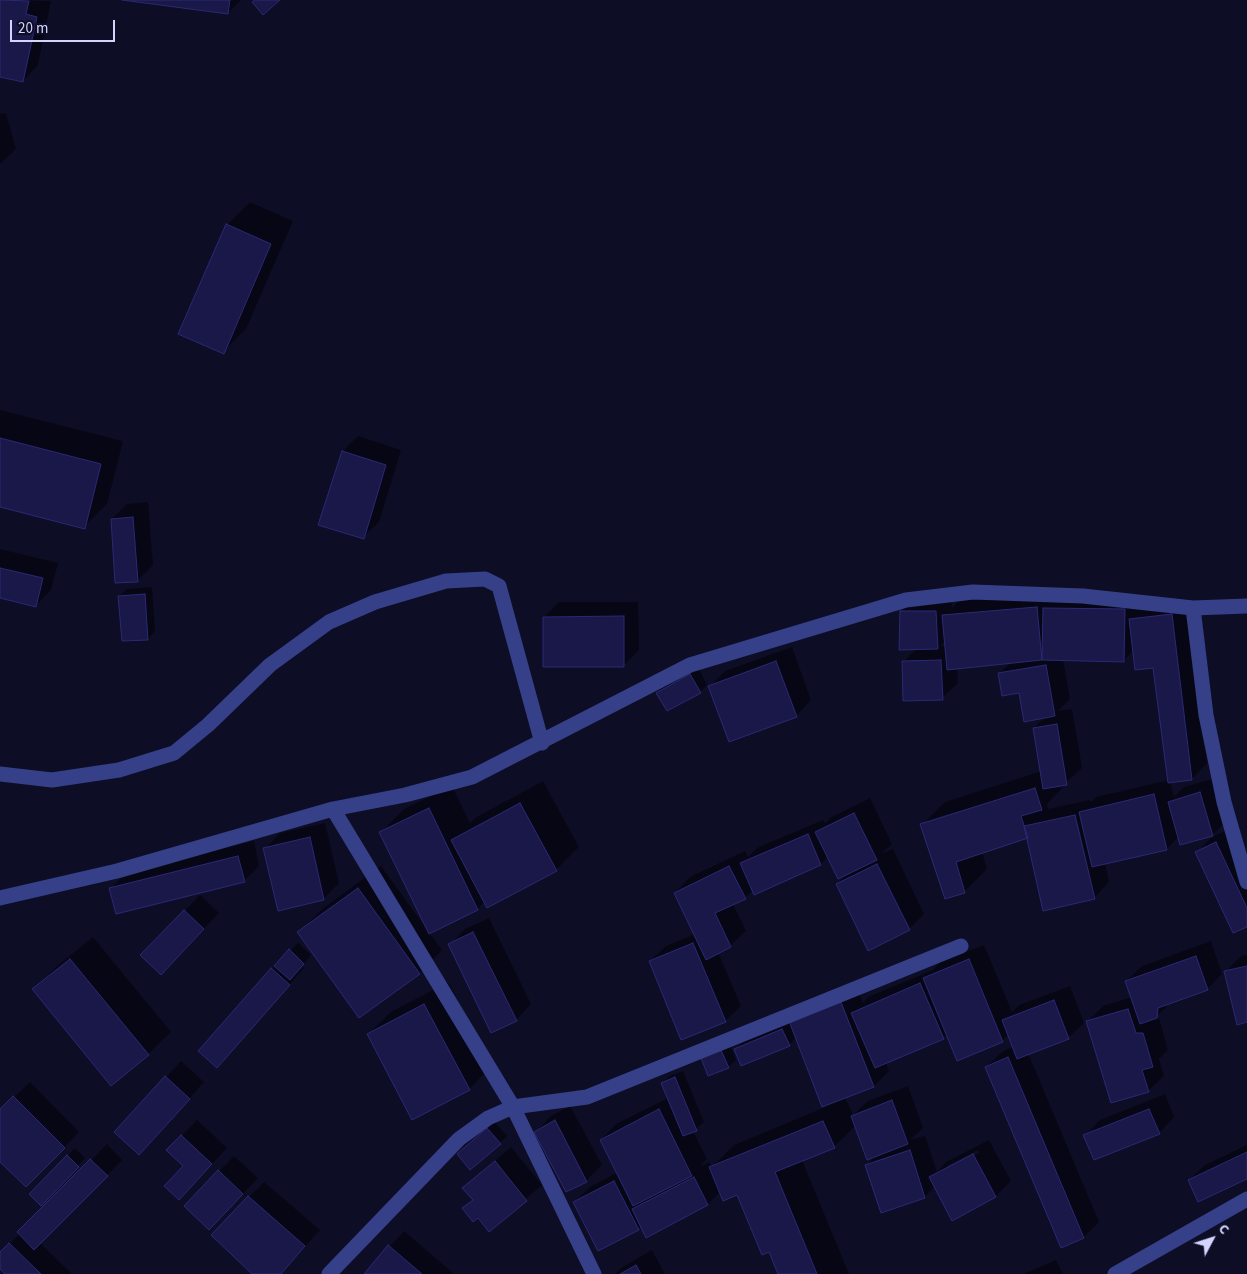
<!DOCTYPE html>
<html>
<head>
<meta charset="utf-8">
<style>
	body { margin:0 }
	#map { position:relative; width:1247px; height:1274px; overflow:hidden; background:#0d0d26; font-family:"Source Sans 3",sans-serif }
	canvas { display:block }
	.north { position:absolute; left:1187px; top:1214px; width:50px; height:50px; -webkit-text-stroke:4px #0d0d26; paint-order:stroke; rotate:50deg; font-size:14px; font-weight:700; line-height:20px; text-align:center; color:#d3d5ff }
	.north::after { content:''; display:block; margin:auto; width:18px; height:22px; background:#d3d5ff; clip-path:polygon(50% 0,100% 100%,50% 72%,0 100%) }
	.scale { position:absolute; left:10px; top:20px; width:105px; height:22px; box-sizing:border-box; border:2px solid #d3d5ff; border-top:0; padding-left:6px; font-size:15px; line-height:18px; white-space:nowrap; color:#d3d5ff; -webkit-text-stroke:4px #0d0d26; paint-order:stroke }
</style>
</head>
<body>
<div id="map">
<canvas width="1247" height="1274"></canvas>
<div class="north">С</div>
<div class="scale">20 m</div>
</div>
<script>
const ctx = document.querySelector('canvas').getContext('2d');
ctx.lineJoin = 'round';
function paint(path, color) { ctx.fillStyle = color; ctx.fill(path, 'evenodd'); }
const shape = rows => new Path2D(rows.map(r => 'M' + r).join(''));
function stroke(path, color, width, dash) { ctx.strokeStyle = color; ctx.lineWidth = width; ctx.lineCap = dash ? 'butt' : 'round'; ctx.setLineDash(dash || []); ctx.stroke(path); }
paint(shape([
	[0,0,51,1,38,65,23,81,0,76],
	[131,0,241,0,228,13],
	[6,113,16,149,0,164,0,114],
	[250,202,293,221,246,329,223,352,227,225],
	[0,410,123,441,107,504,84,527,0,506],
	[358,436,401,450,379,522,363,537,343,451],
	[148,502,153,565,137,581,112,519,127,504],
	[0,549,58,563,51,590,36,605,0,597],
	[152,587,155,631,148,639,119,596,127,589],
	[1060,593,1140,594,1139,610,1146,604,1187,599,1207,763,1192,779,1170,781,1174,797,1184,787,1215,778,1228,820,1212,835,1179,836,1167,849,1105,863,1109,882,1094,898,1028,837,982,852,987,869,964,892,922,825,945,802,1042,771,1034,728,1046,716,999,674,1011,662,957,667,958,683,942,698,903,662,917,648,901,611,917,596,951,596,952,608,959,600],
	[946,640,946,645,940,646],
	[1134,650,1155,667,1169,780,1096,797,1091,802,1090,800,1048,809,1047,804,1064,786,1064,784,1082,768,1072,709,1058,711,1070,699,1063,659,1124,660],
	[559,602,638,602,639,650,623,666,544,617],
	[792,647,811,700,796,716,710,686,725,671],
	[698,667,707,685,700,692,658,693,665,685],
	[543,781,579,847,556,870,485,901,478,909,429,932,442,950,420,973,360,1016,299,932,322,909,381,866,426,928,381,832,404,809,452,786,470,823,475,818],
	[870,798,892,844,881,854,893,849,924,914,909,929,837,884,847,874,828,856,821,864,754,893,753,890,745,898,733,904,746,931,730,946,718,952,741,1006,725,1021,650,961,666,946,695,934,675,893,690,877,745,851,748,857,757,848,823,820,825,823,832,817],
	[325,823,339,883,324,898,279,909,265,849,280,833],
	[1232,828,1247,860,1247,926,1197,852,1212,837],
	[254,841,259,866,244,881,111,888,126,873],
	[200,895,219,913,176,958,142,955],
	[489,918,531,1004,516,1020,450,945,465,929],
	[93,937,171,1032,148,1054,34,989,56,967],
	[1211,941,1222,974,1207,989,1172,1001,1155,1018,1159,1018,1168,1050,1159,1059,1164,1076,1148,1091,1088,1021,1103,1006,1132,997,1126,981,1142,966],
	[298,943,311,955,302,966,304,968,232,1050,272,969],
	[984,945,1012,1012,1019,1005,1070,986,1084,1023,1068,1038,1028,1053,1099,1222,1084,1237,1061,1246,986,1067,1002,1052,1014,1046,1009,1034,1002,1041,948,1034,943,1038,886,1063,889,1071,874,1086,845,1097,853,1115,868,1101,908,1086,923,1128,910,1140,925,1136,937,1172,946,1162,989,1140,1011,1181,996,1196,935,1186,925,1197,867,1165,877,1154,856,1125,834,1147,802,1160,849,1274,780,1274,770,1250,738,1193,721,1191,708,1204,647,1236,641,1226,638,1229,574,1202,590,1187,618,1172,601,1140,616,1124,668,1098,662,1083,670,1076,683,1071,704,1122,693,1131,707,1159,699,1167,709,1162,712,1167,734,1145,823,1108,797,1037,789,1045,735,1049,743,1042,857,987,863,1003,868,997,933,970,940,962],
	[978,1150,979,1153,947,1169,947,1166],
	[1247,955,1247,1021,1225,972,1241,956],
	[448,982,492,1066,469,1089,368,1034,391,1012],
	[729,1043,736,1060,728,1067,702,1058],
	[181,1061,204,1082,154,1138,116,1132],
	[30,1082,79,1132,26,1186,0,1160,0,1111],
	[1165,1094,1174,1117,1159,1133,1085,1136,1100,1120],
	[570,1106,602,1165,586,1181,536,1132,551,1116],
	[197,1120,227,1148,194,1183,185,1166,168,1150],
	[495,1122,507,1136,500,1143,466,1147],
	[107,1144,122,1160,40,1243,72,1274,7,1274,0,1268,0,1254],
	[1247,1145,1247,1177,1189,1180,1205,1165],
	[511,1147,542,1185,489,1230,478,1216,464,1208,473,1199,464,1188],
	[75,1148,85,1158,41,1204,30,1194],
	[234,1156,258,1178,224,1213,219,1171],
	[264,1182,320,1230,280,1274,253,1274,249,1197],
	[404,1231,453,1273,452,1274,365,1274],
	[652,1250,665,1274,615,1274,621,1268],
	[1056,1260,1063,1274,1023,1274]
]), '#0007');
const building = shape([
	[0,0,29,1,26,14,37,17,23,82,0,77,0,0],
	[122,0,230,0,228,14,122,0],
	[255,0,280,0,263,15,252,2,255,0],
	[226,224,271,244,224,354,178,334,226,224],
	[0,438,101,464,85,529,0,507,0,438],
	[342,451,386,465,364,539,318,525,342,451],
	[133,517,138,582,115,583,111,519,133,517],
	[0,568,43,578,36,607,0,598,0,568],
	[145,594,148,640,122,641,118,596,145,594],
	[1037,607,1042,660,947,670,942,615,1037,607],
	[1043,608,1125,609,1124,662,1042,660,1043,608],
	[900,611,936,611,938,649,899,650,900,611],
	[1172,614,1192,780,1168,783,1153,668,1135,670,1129,619,1172,614],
	[624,616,624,667,543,667,543,617,624,616],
	[941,660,943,700,903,701,902,661,941,660],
	[776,661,797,717,729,742,708,686,776,661],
	[1046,665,1055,716,1024,722,1019,693,1002,696,998,673,1046,665],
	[690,674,701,693,667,711,656,693,690,674],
	[1057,724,1067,785,1043,789,1033,728,1057,724],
	[1035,788,1042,810,1021,816,1028,838,956,862,965,893,945,899,920,824,1035,788],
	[1200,792,1213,836,1180,845,1168,802,1200,792],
	[1154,794,1167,850,1092,867,1079,812,1154,794],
	[520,803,557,871,487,908,451,840,520,803],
	[429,808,478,910,429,934,379,832,429,808],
	[854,813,877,860,838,879,815,832,854,813],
	[1075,815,1095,899,1043,911,1024,826,1075,815],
	[808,834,821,865,754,895,740,863,808,834],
	[310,837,324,900,278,911,263,848,310,837],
	[1216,842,1247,908,1247,927,1233,933,1195,852,1216,842],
	[238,856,245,882,116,914,109,888,238,856],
	[877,864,910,930,868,951,836,884,877,864],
	[729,866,746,899,715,913,731,947,706,960,674,893,729,866],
	[358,888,420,974,359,1018,297,932,358,888],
	[184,910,204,929,161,975,140,955,184,910],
	[473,932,517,1021,491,1033,448,944,473,932],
	[693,943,726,1022,681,1040,649,961,693,943],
	[289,949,304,964,290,980,274,966,289,949],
	[1196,956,1208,990,1158,1008,1157,1018,1140,1024,1125,981,1196,956],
	[70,959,149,1055,111,1086,32,989,70,959],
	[969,959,1003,1042,957,1061,923,978,969,959],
	[1247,966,1247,1022,1237,1025,1224,971,1247,966],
	[271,968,290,985,217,1068,198,1051,271,968],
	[920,983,944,1039,875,1068,851,1013,920,983],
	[1054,1000,1069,1039,1017,1059,1002,1020,1054,1000],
	[841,1002,874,1087,822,1107,789,1021,841,1002],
	[424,1004,470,1090,412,1120,367,1034,424,1004],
	[1128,1009,1136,1033,1143,1033,1153,1067,1142,1070,1149,1092,1111,1103,1086,1021,1128,1009],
	[782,1029,790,1046,741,1066,734,1049,782,1029],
	[721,1050,729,1068,708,1076,701,1058,721,1050],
	[1008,1057,1084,1238,1061,1248,985,1067,1008,1057],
	[165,1076,190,1099,139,1155,114,1132,165,1076],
	[675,1077,697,1131,683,1136,661,1083,675,1077],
	[13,1096,65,1148,26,1187,0,1162,0,1109,13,1096],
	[892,1100,908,1144,867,1160,851,1116,892,1100],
	[659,1109,692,1176,633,1206,600,1140,659,1109],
	[1149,1109,1160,1134,1094,1160,1083,1135,1149,1109],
	[555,1120,587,1182,566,1192,534,1132,555,1120],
	[823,1121,835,1148,775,1172,817,1274,778,1274,769,1252,762,1255,737,1195,723,1201,709,1167,823,1121],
	[487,1128,501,1144,470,1170,457,1154,487,1128],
	[181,1135,212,1164,179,1200,164,1186,183,1166,166,1150,181,1135],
	[910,1150,925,1198,881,1213,865,1165,910,1150],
	[1247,1152,1247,1179,1198,1202,1188,1180,1247,1152],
	[973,1154,996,1197,952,1221,929,1177,973,1154],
	[67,1155,79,1167,41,1206,29,1194,67,1155],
	[90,1159,108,1176,34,1250,17,1232,90,1159],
	[495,1161,527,1201,489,1232,478,1218,473,1222,462,1208,473,1200,462,1188,495,1161],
	[218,1170,243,1194,209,1230,184,1206,218,1170],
	[694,1177,708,1205,646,1238,632,1209,694,1177],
	[614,1181,639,1230,598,1251,573,1202,614,1181],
	[248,1196,305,1246,281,1274,252,1274,211,1235,248,1196],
	[9,1243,41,1274,5,1274,0,1269,0,1252,9,1243],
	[388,1245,422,1274,364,1274,388,1245],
	[636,1265,641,1274,620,1274,636,1265]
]);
paint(building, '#1a1848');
stroke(building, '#2b2976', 1);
stroke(shape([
	[1193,608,1206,715,1224,802,1247,882],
	[0,774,52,780,119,770,174,753,208,725,270,665,329,622,375,602,446,581,485,579,499,586,542,743],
	[333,809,513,1107,594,1274],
	[0,898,117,871,333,809,405,795,472,777,690,665,906,600,973,592,1083,596,1193,608,1247,606],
	[329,1274,459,1139,488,1118,513,1107,587,1097,961,946],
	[1115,1274,1247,1199]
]), '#354088', 15);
</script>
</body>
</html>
